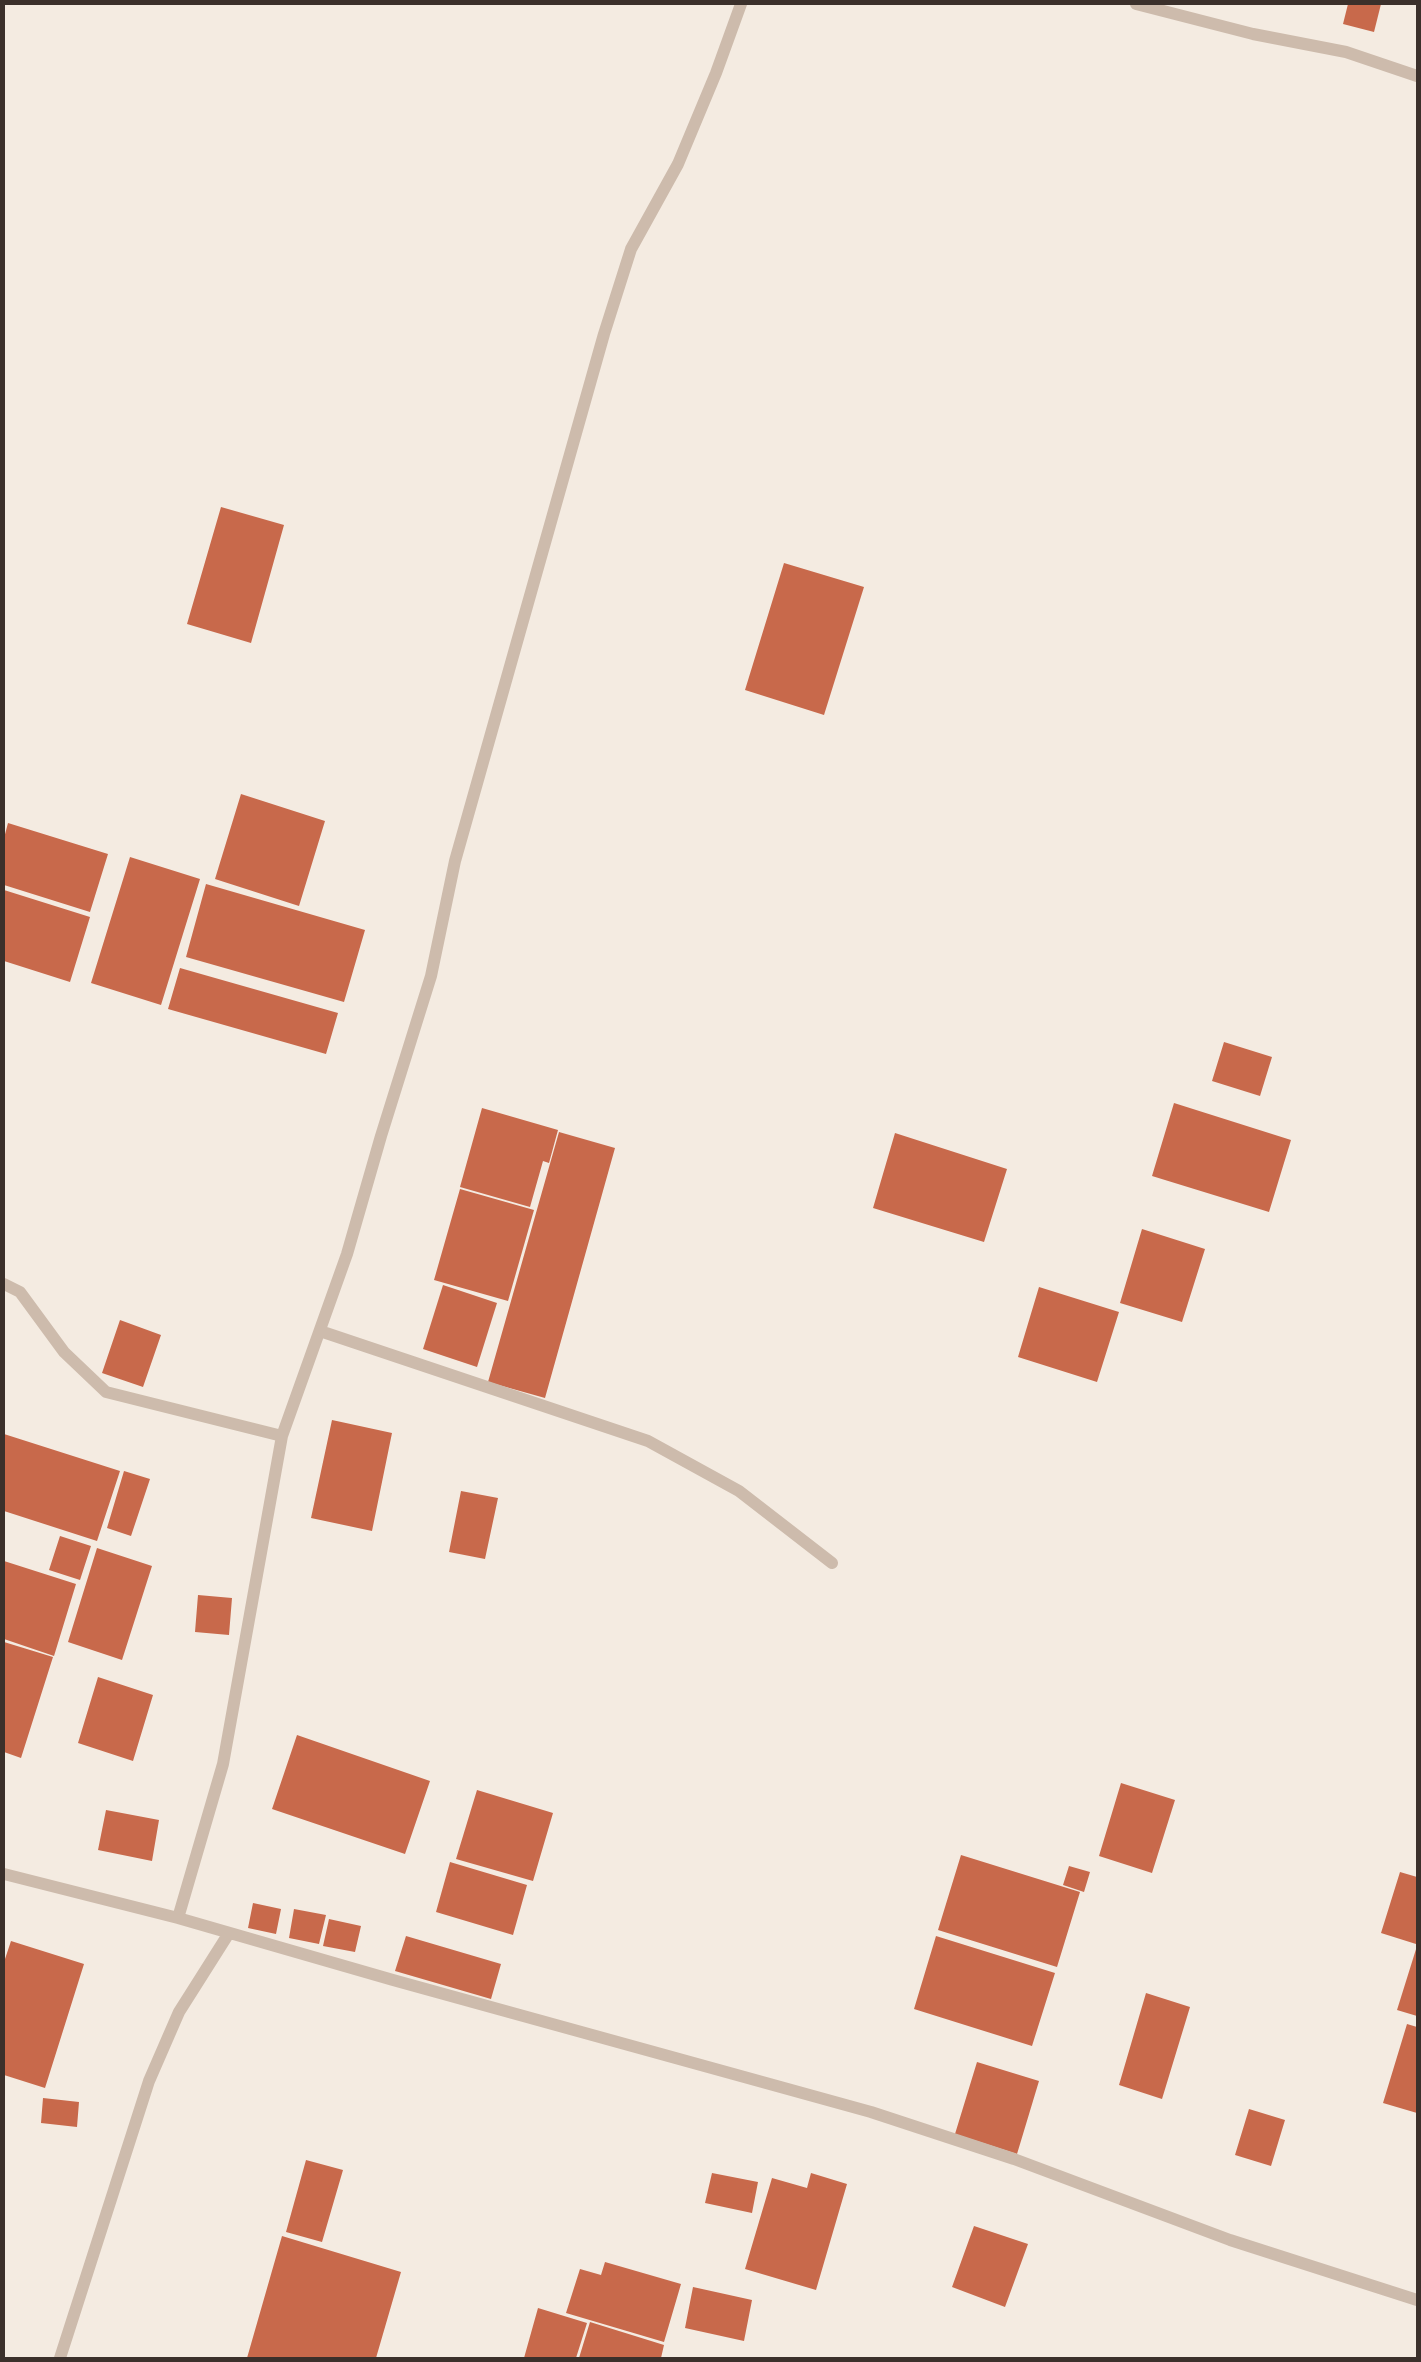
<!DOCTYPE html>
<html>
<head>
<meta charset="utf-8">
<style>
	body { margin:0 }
	#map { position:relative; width:1421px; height:2362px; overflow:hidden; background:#f4ebe1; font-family:"Golos Text",sans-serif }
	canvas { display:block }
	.frame { position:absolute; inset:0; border:5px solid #3b302b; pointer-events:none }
</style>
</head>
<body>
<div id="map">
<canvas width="1421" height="2362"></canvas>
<div class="frame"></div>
</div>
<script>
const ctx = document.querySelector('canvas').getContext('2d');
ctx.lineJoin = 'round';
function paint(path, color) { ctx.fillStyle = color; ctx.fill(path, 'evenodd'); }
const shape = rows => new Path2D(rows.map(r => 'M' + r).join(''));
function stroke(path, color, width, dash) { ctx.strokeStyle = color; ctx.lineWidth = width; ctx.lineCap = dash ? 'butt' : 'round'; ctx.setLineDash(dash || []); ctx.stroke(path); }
paint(shape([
	[1348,4,1381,4,1374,32,1343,24],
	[221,507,284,525,251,643,187,624],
	[784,563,864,587,824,715,745,690],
	[241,794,325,821,299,906,215,879],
	[8,823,108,854,90,912,4,885,4,838],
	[130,857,200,879,161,1005,91,983],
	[206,884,365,930,344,1002,186,957],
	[4,890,90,917,70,982,4,961],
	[180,968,338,1013,326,1054,168,1009],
	[1224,1042,1272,1057,1260,1096,1212,1081],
	[1174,1103,1291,1140,1269,1212,1152,1176],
	[482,1108,558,1130,549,1163,543,1161,530,1207,460,1187],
	[559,1132,615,1148,545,1398,488,1382],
	[895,1133,1007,1169,984,1242,873,1208],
	[460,1189,534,1210,508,1301,434,1280],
	[1142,1229,1205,1249,1182,1322,1120,1303],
	[443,1285,497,1303,477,1367,423,1349],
	[1039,1287,1119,1312,1097,1382,1018,1357],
	[120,1320,161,1335,143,1387,102,1373],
	[332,1420,392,1433,372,1531,311,1518],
	[4,1434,120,1471,97,1541,4,1511],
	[124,1471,150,1479,131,1536,107,1528],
	[461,1491,498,1498,485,1559,449,1552],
	[60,1536,91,1546,80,1580,49,1570],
	[97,1548,152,1566,122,1660,68,1642],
	[4,1561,76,1584,54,1656,4,1639],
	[198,1595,232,1598,229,1635,195,1632],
	[4,1642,53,1657,21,1758,4,1752],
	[98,1677,153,1695,133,1761,78,1743],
	[297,1735,430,1781,405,1854,272,1809],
	[1121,1783,1175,1800,1152,1873,1099,1856],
	[477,1790,553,1813,533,1881,456,1859],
	[106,1810,159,1820,152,1861,98,1850],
	[961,1855,1080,1892,1057,1967,938,1930],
	[450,1862,527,1885,513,1935,436,1912],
	[1069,1866,1090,1872,1084,1892,1063,1885],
	[1400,1872,1417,1877,1416,1944,1381,1933],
	[253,1903,281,1909,276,1934,248,1928],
	[294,1909,326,1915,319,1944,289,1938],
	[329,1919,361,1926,355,1952,323,1946],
	[406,1936,501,1964,491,1999,395,1971],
	[936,1936,1055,1973,1032,2046,914,2009],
	[11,1941,84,1964,45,2088,4,2075,4,1962],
	[1417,1946,1417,2016,1397,2010],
	[1146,1993,1190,2007,1162,2099,1119,2085],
	[1407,2024,1417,2027,1417,2113,1383,2103],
	[977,2062,1039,2081,1017,2154,955,2134],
	[43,2098,79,2102,77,2127,41,2123],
	[1249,2109,1285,2120,1271,2166,1235,2155],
	[306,2160,343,2170,322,2242,286,2232],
	[712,2173,758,2182,752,2213,705,2203],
	[811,2173,847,2184,816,2290,745,2269,772,2178,807,2188],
	[974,2226,1028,2244,1005,2307,952,2287],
	[282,2236,401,2272,376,2358,247,2358],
	[605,2262,681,2284,664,2342,566,2313,580,2269,601,2275],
	[693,2287,752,2300,744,2341,685,2328],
	[538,2308,587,2323,576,2358,524,2358],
	[590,2322,664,2345,661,2358,579,2358]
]), '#c8694b');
stroke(shape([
	[1136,4,1253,34,1346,52,1417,76],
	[4,1284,20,1292,64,1352,106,1392,282,1436],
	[320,1331,648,1441,739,1491,832,1563],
	[4,1874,178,1918,393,1980,871,2112,1014,2159,1230,2240,1417,2300],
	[178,1918,223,1764,282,1436,347,1254,381,1136,431,976,455,861,604,334,631,249,678,164,716,73,741,4],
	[60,2358,149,2081,179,2012,229,1933]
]), '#cdbbac', 12);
</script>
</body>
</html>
